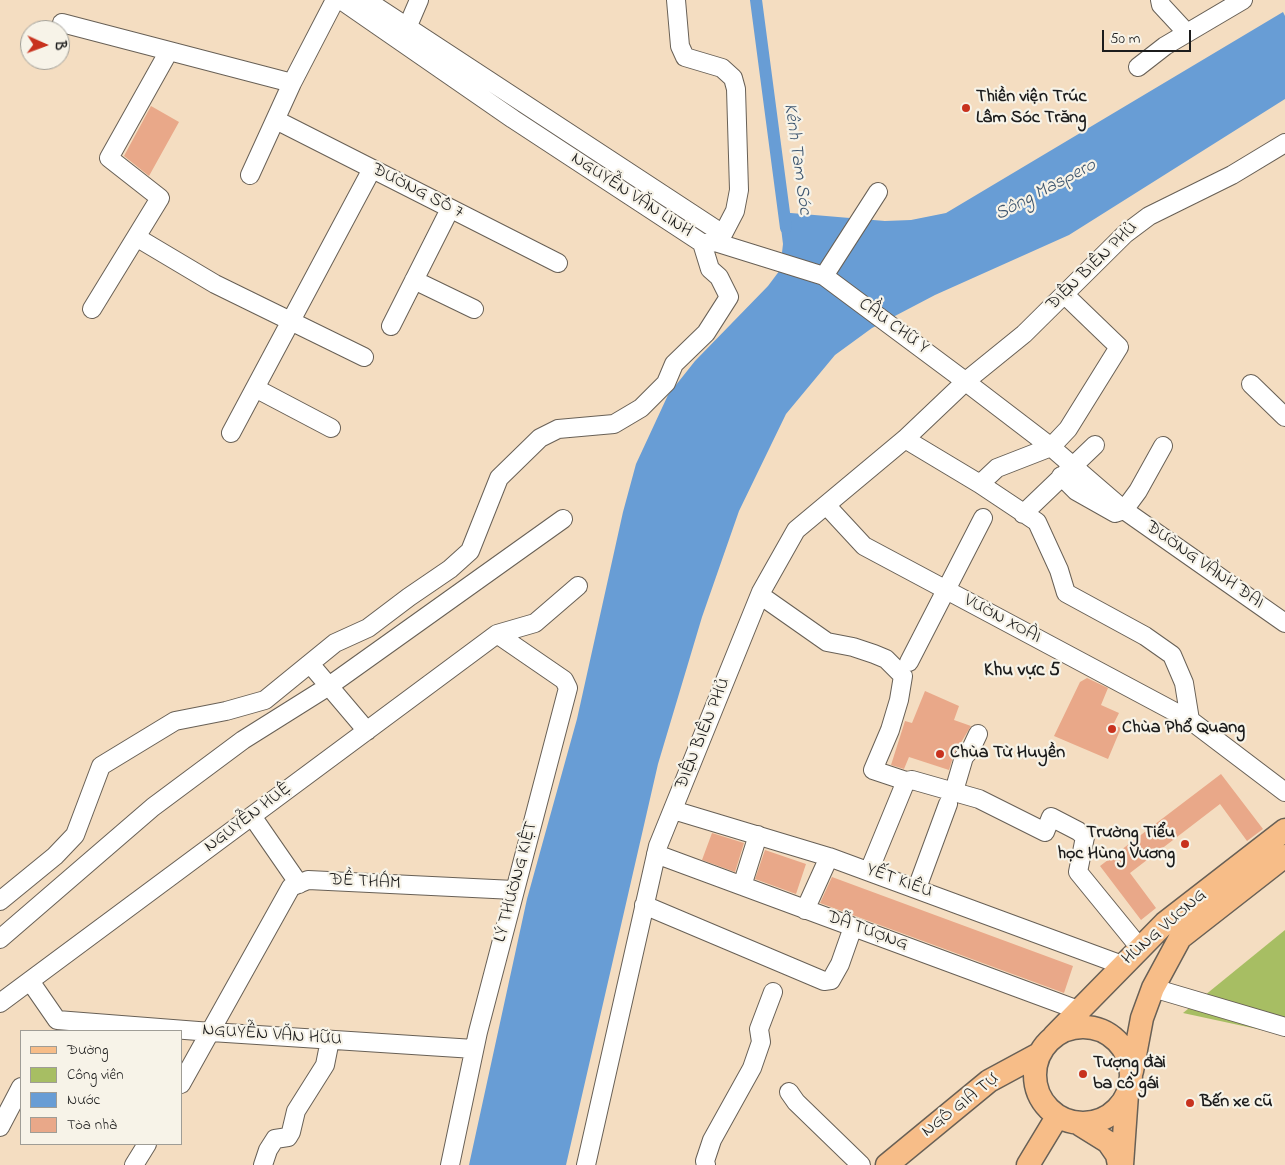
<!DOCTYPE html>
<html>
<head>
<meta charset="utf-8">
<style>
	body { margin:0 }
	#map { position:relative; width:1285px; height:1165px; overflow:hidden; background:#f4ddc1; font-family:"Indie Flower",sans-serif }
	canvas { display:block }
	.legend { position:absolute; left:20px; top:1030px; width:162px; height:115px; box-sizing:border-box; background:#f7f3e8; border:1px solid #9f9d96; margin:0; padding:6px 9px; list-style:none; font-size:15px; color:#1c1c1c }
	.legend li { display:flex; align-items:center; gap:10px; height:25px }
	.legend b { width:25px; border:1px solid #9f9d96 }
	.north { position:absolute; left:20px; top:20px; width:50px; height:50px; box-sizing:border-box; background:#f7f3e8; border:1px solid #9f9d96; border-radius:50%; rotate:92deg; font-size:14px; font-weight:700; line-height:20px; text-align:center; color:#1c1c1c }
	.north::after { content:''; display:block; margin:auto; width:18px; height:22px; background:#c8321e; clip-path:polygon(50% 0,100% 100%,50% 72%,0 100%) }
	.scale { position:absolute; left:1102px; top:30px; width:89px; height:22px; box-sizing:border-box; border:2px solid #1c1c1c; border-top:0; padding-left:6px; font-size:15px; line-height:18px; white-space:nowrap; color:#1c1c1c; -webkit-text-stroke:4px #f7f3e8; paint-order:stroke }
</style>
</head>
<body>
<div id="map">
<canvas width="1285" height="1165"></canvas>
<ul class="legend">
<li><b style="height:6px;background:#f7bd88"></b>Đường</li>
<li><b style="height:14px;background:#a7be63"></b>Công viên</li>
<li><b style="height:14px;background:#689dd5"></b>Nước</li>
<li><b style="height:14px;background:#e9a889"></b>Tòa nhà</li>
</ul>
<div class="north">B</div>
<div class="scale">50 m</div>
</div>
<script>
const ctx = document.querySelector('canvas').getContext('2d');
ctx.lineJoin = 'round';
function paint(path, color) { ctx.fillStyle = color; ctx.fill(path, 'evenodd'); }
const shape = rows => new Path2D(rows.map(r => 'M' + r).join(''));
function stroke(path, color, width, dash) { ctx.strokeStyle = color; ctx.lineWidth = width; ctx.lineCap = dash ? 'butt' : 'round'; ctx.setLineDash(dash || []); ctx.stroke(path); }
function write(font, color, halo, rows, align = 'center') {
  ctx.font = font + ' "Indie Flower",sans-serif'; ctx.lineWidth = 4.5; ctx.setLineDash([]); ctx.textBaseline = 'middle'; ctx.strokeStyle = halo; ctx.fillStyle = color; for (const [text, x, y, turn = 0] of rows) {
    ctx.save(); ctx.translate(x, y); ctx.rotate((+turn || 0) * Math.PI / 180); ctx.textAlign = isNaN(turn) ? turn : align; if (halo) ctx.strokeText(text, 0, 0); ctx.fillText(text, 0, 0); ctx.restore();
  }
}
paint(shape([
	[1285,930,1285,1035,1183,1013]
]), '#a7be63');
paint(shape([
	[1283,12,1285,16,1285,99,1069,235,935,295,872,328,835,355,786,414,739,511,702,617,658,764,566,1165,469,1165,527,899,577,719,623,512,636,464,668,395,695,361,768,286,780,270,783,244,779,212,885,221,911,220,946,213]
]), '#689dd5');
stroke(shape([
	[756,0,786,228]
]), '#689dd5', 12);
paint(shape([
	[151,106,179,122,149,176,124,156],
	[1087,678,1108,688,1101,705,1119,713,1113,725,1121,728,1108,759,1054,736,1080,682],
	[925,691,959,706,954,720,971,726,954,754,949,770,909,757,904,769,891,765,905,721,912,723],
	[1221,774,1263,829,1247,841,1220,804,1130,873,1156,908,1141,920,1100,866],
	[712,833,744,843,735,872,702,860],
	[765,850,806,864,796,894,755,879],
	[832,877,1073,966,1064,993,820,903]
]), '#e9a889');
const minor = shape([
	[341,0,513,119,702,243,712,243],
	[366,0,723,234,735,211,739,190,736,89,733,78,722,68,685,57,680,46,676,0],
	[1160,0,1161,5,1187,33],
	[62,23,292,83],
	[407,28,419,0],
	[1138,67,1165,46,1243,0],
	[276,120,558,263],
	[250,175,292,83,335,0],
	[136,237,215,284,364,357],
	[718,243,824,276,965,381],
	[824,276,878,192],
	[414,280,474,309],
	[92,309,160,198,109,158,169,51],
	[391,326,450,209],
	[966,381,1024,334,1125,234,1149,216,1232,175,1285,143],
	[966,382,1051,447,1124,510,1285,623],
	[1251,384,1285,417],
	[255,388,331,428],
	[231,433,372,169],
	[905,439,980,484,1037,522,1059,570,1066,593,1145,636,1172,655,1184,683,1190,720],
	[1061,476,1076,491,1115,513,1124,510,1138,491,1163,446],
	[980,484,997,468,1051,447,1068,429,1119,347,1064,294],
	[826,505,864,546,1190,720,1285,792],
	[1023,514,1095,445],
	[760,595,827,642,853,647,874,654,886,659,903,676,899,700,890,730,873,770,906,781,912,780,979,799,1045,832,1051,817,1078,831,1085,837,1078,872,1140,948],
	[909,662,983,518],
	[311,665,367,731],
	[954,791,964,757,971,749,978,734],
	[673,810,829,857,1122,965],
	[252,816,299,884],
	[656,854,1078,1010],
	[869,871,906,781],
	[742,886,758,835],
	[917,888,948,804],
	[0,901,55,856,75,835,101,766,175,721,226,711,265,700,335,643,368,628,409,597,450,569,470,551,499,478,540,438,558,429,614,424,641,408,666,383,674,364,706,333,729,297,719,277,710,269,702,243],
	[644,905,824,981,831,980,840,964,853,927],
	[805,910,829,857],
	[0,939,153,807,243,740,329,686,563,519],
	[30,981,57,1020],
	[1153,988,1285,1027],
	[0,1003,497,634,535,623,578,586],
	[57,1020,211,1032,474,1049],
	[181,1084,291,887,308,880,514,890],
	[789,1092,796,1102,861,1165],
	[0,1127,21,1087],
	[134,1165,147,1144],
	[263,1165,268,1150,275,1139,288,1137,291,1132,296,1111,325,1065,330,1040],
	[450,1165,478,1032,568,688,564,680,497,634],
	[586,1165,658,846,761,592,796,530,905,439,965,382],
	[706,1165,705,1161,712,1140,752,1068,761,1042,759,1029,773,992]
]);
const major = shape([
	'1035 1075a48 48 0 1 1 96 0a48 48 0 1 1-96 0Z',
	[1054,1036,1165,923,1285,830],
	[1132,1071,1142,1018,1153,988,1180,938,1285,856],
	[1079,1124,1108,1142,1117,1155,1119,1165],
	[887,1165,989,1081,1039,1054],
	[1028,1165,1057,1117],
	[1122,1165,1127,1094]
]);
stroke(minor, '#686056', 20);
stroke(major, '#686056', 25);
stroke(minor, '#fff', 18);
stroke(major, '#f7bd88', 22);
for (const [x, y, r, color] of [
	[966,108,5,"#c8321e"],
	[1112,729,5,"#c8321e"],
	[940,754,5,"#c8321e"],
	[1185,844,5,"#c8321e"],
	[1083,1074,5,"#c8321e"],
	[1190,1103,5,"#c8321e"]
]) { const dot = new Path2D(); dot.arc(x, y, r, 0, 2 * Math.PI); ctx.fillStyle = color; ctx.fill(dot); stroke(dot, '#f7f3e8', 2); }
write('bold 18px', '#1c1c1c', '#f7f3e8', [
	["Thiền viện Trúc",976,98],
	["Lâm Sóc Trăng",976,119],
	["Chùa Phổ Quang",1122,729],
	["Chùa Từ Huyền",950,754],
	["Trường Tiểu",1175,834,"right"],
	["học Hùng Vương",1175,855,"right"],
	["Tượng đài",1093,1064],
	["ba cô gái",1093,1085],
	["Bến xe cũ",1200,1103]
], 'left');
write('18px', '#1c1c1c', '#f7f3e8', [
	["ĐƯỜNG SỐ 7",417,192,27],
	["NGUYỄN VĂN LINH",631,196,33],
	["ĐIỆN BIÊN PHỦ",1093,267,-44],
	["CẦU CHỮ Y",893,327,36],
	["ĐƯỜNG VÀNH ĐAI",1204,566,35],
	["VƯỜN XOÀI",1002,620,28],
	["ĐIỆN BIÊN PHỦ",704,734,-68],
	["NGUYỄN HUỆ",248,819,-37],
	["LÝ THƯỜNG KIỆT",517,882,-75],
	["YẾT KIÊU",899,882,20],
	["ĐỀ THÁM",365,883,3],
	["HÙNG VƯƠNG",1165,928,-41],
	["DÃ TƯỢNG",867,932,20],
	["NGUYỄN VĂN HỮU",272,1036,4],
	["NGÔ GIA TỰ",961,1106,-38]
]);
write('italic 19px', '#3e566f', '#f7f3e8', [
	["Kênh Tam Sóc",796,159,82],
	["Sông Maspero",1046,191,-28]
]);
write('bold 19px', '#1c1c1c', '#f7f3e8', [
	["Khu vực 5",1022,672]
]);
</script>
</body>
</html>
